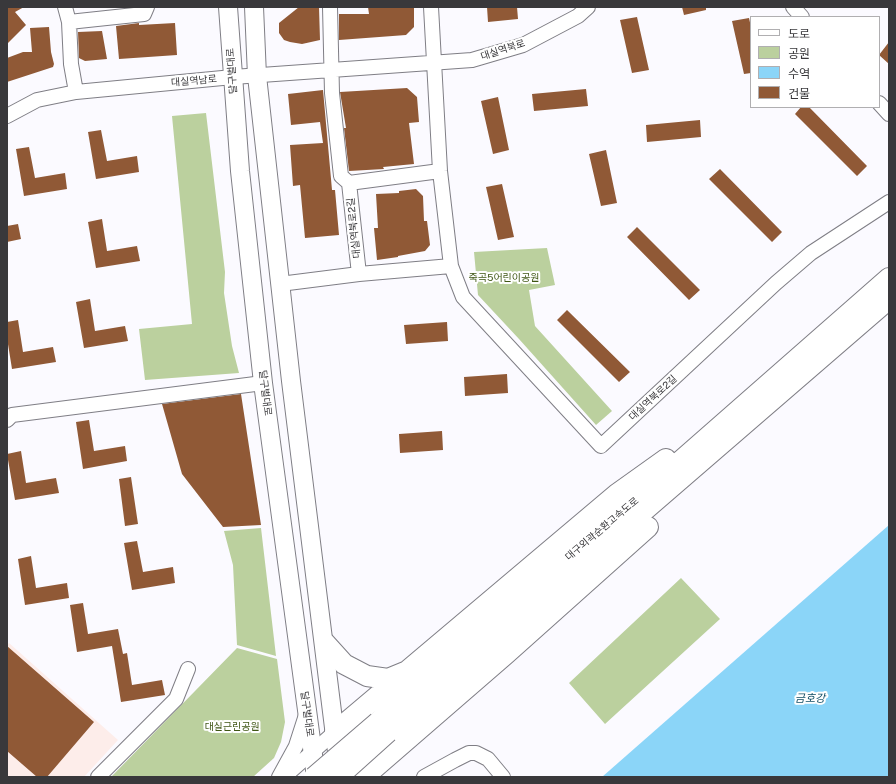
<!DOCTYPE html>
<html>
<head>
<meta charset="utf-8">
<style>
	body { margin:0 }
	#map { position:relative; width:896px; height:784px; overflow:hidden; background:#fbfaff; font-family:"Public Sans","Noto Sans KR",sans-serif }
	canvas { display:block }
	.frame { position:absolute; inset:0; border:8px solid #39383b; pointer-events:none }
	.legend { position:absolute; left:750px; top:16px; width:130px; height:92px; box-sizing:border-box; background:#fff; border:1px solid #b0afb1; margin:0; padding:5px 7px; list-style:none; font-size:12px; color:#39383b }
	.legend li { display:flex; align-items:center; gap:8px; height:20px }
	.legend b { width:20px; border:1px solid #b0afb1 }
</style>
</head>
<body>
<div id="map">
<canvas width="896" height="784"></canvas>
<div class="frame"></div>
<ul class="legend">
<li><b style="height:5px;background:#fff"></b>도로</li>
<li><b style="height:11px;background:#bbd09e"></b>공원</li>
<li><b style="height:11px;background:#8bd5f8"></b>수역</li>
<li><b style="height:11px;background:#905936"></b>건물</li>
</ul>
</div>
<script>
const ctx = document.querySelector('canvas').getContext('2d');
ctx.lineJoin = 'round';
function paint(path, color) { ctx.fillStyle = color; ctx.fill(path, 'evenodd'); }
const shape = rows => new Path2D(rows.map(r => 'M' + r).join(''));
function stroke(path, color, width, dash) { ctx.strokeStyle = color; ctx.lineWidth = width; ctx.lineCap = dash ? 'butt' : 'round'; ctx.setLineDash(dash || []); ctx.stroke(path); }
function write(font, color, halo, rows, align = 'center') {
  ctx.font = font + ' "Public Sans","Noto Sans KR",sans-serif'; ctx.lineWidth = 4; ctx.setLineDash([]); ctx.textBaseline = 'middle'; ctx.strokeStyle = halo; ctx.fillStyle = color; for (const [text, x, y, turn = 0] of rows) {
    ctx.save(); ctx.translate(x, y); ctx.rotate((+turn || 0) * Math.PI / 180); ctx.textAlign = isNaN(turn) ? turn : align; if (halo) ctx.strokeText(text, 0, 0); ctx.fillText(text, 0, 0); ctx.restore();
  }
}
paint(shape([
	[9,643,118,740,84,777,7,777,7,645]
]), '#fdedea');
paint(shape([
	[206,113,225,272,224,293,232,346,239,373,145,380,139,329,192,324,172,116],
	[547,248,555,285,529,290,535,326,612,411,596,425,519,339,478,295,474,252],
	[261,528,276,656,237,645,233,565,224,531],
	[681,578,720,619,605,724,569,683],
	[237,648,277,659,285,722,281,742,274,758,253,777,111,777]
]), '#bbd09e');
paint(shape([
	[889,525,889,777,602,777]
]), '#8bd5f8');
paint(shape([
	[7,7,24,7,15,12,26,25,7,44],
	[299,7,319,7,320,40,302,44,290,42,284,40,279,33,279,23],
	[368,7,414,7,414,27,406,35,339,40,339,14,369,14],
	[487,7,517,7,518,19,488,22],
	[682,7,706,7,706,10,684,15],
	[637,17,649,70,632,73,620,20],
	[749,18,751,27,751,73,744,74,732,21],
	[139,23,139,25,175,23,177,55,119,59,116,26],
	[49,27,51,52,54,64,53,67,7,82,7,58,23,52,32,52,30,28],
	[102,31,107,59,85,61,79,58,78,32],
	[889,42,889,64,879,55],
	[407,88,417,97,419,122,409,123,414,164,383,167,384,169,349,171,344,128,346,128,340,92],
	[586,89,588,106,534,111,532,94],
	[323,90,332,190,335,190,339,235,305,238,300,185,293,186,290,145,323,143,320,122,291,125,288,94],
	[498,97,509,150,493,154,481,101],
	[801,107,809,107,867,166,857,176,795,114],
	[700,120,701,137,647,142,646,125],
	[101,130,107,161,137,156,139,172,96,179,88,132],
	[29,147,35,178,65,173,67,189,24,196,16,149],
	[606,150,617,203,601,206,589,154],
	[720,169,782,232,772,242,709,179],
	[502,184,514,237,498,240,486,187],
	[416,189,423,196,424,221,427,221,430,245,425,251,398,256,398,257,377,260,374,228,378,228,376,194,399,193,399,191],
	[102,219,107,251,137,246,140,261,96,268,88,222],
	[18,224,21,239,7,242,7,226],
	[637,227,700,290,689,300,627,237],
	[90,299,95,331,125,326,128,341,84,348,76,302],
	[567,310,630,372,619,382,557,320],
	[18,320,23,352,53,347,56,362,12,369,7,338,7,322],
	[447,322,448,341,406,344,404,325],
	[507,374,508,393,465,396,464,377],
	[241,394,261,525,223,527,182,474,162,404],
	[89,420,94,451,125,446,127,461,83,469,76,422],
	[442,431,443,450,400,453,399,434],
	[21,451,26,483,56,478,59,493,15,500,7,454],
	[131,477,138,524,125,526,119,479],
	[137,541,143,572,173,567,175,583,132,590,124,543],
	[31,556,36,588,67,583,69,598,25,605,18,559],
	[83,603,88,634,118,629,123,654,127,653,132,685,162,680,165,695,121,702,112,646,77,652,70,605],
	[7,646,94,722,47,777,37,777,7,751]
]), '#905936');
const minor = shape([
	[65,7,69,22,71,64,76,92],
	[330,7,332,93,341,176,349,183],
	[431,7,440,171,451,266,463,297,601,446,776,283,811,253,889,202],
	[793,7,802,17],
	[69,22,144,14,147,7],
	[879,103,889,114],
	[7,116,37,100,76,92,233,77,472,60,523,45,578,16,588,7],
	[440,171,349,183,359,274,451,266],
	[280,284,359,274],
	[7,420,12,415,263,383],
	[98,777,176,699,188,669],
	[279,777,296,746,306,715],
	[284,777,335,732],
	[424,777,455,760,469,753,476,753,488,759,503,777]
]);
const major = shape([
	[228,7,240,171,263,383,316,777],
	[254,7,257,76,291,381,339,768]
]);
const highway = shape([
	[325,643,344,664,367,676,388,679,405,672],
	[378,722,636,500,889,278],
	[335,732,617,494,666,459],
	[388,732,889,299],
	[364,777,506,654,648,527]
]);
stroke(minor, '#7f7e85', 16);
stroke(major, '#7f7e85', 20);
stroke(highway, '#7f7e85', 22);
stroke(minor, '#fff', 14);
stroke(major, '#fff', 18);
stroke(highway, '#fff', 20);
const highwayBridge = shape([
	[314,777,378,722],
	[338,777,388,732]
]);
stroke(highwayBridge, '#7f7e85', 22, []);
stroke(highwayBridge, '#fff', 20);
write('10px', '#39383b', '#fff', [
	["대실역북로",503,50,-18],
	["달구벌대로",232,71,-94],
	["대실역남로",194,81,-5],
	["대실역북로2길",354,228,-96],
	["달구벌대로",265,393,83],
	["대실역북로2길",653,398,-43],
	["대구외곽순환고속도로",602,529,-40],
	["달구벌대로",307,714,82]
]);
write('10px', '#3f5614', '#fff', [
	["죽곡5어린이공원",504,278],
	["대실근린공원",232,727]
]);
write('italic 11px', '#114e66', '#fff', [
	["금호강",810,699]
]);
</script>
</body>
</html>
